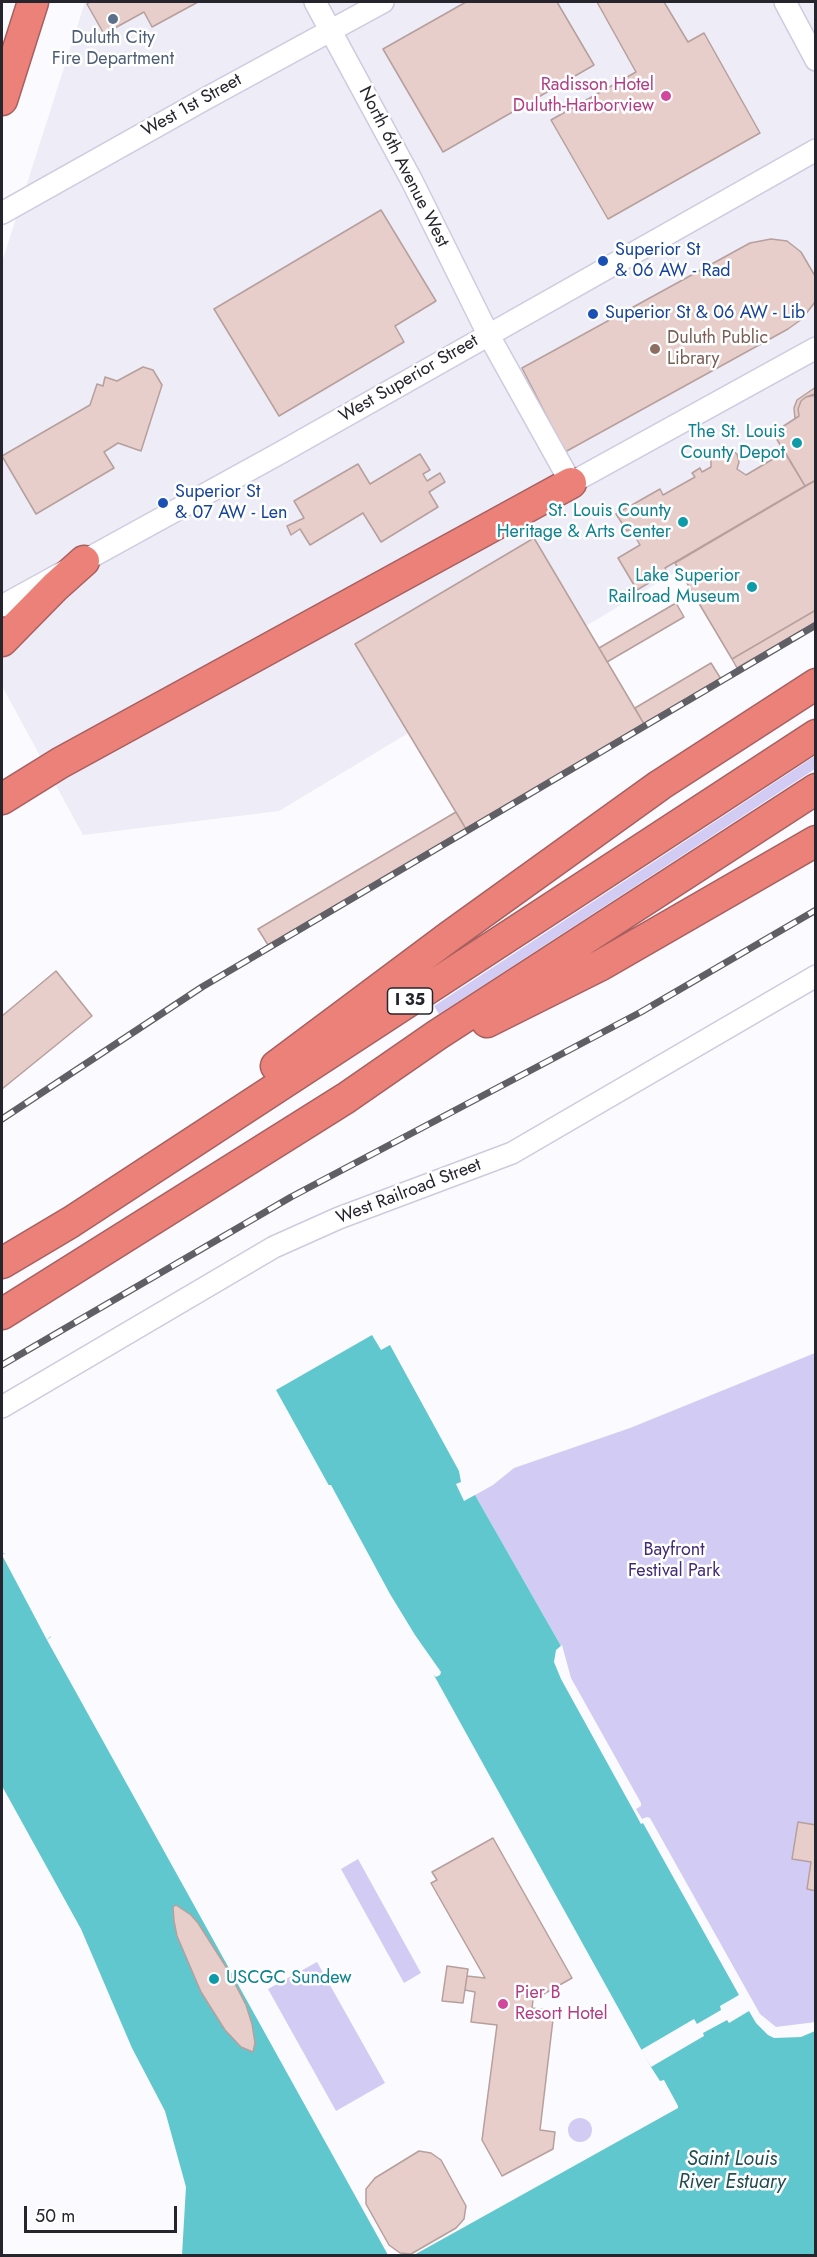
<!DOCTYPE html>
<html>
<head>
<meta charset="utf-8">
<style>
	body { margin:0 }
	#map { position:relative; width:817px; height:2257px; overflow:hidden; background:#fbfafe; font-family:Jost,sans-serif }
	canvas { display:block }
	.frame { position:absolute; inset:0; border:3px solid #26242c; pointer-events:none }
	.scale { position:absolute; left:24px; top:2206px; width:153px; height:27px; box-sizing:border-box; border:3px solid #26242c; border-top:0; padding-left:8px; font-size:18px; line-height:21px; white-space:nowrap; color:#26242c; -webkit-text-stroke:4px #fff; paint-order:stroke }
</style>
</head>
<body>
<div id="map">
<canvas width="817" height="2257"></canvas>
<div class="frame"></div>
<div class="scale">50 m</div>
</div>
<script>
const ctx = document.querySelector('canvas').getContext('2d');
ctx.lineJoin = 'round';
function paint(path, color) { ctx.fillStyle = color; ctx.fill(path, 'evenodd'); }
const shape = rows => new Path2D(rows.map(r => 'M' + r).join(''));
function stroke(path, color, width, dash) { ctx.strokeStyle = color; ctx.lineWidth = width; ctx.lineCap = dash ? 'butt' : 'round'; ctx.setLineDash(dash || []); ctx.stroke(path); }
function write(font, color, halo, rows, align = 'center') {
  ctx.font = font + ' Jost,sans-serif'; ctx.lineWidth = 5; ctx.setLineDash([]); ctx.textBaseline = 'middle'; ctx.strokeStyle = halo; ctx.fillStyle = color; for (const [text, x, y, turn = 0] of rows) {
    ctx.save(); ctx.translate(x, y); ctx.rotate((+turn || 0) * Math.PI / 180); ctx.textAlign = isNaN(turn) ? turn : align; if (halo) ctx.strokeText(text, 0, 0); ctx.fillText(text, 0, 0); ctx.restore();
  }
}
paint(shape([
	[85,2,815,2,815,488,279,811,83,835,2,686,2,262]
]), '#edecf7');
paint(shape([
	[815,756,815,769,439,1014,434,1006],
	[815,1353,816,2025,775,2030,757,2016,641,1824,569,1679,561,1646,475,1495,493,1485,514,1468,630,1428],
	[358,1859,421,1973,404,1983,341,1869],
	[317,1962,385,2083,336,2111,268,1989],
	'568 2130a12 12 0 1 1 24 0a12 12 0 1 1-24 0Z'
]), '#d2ccf5');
paint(shape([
	[372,1335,381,1350,390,1345,459,1471,461,1482,456,1484,464,1501,475,1495,561,1646,569,1679,641,1823,648,1820,757,2016,775,2030,815,2025,815,2255,414,2255,678,2108,678,2106,664,2080,660,2081,651,2067,276,1390],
	[5,1553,51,1637,47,1640,388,2255,182,2255,186,2187,165,2111,132,2048,81,1929,2,1786,2,1554]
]), '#61c7ce');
paint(shape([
	[326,1485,331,1485,390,1594,415,1635,441,1672,440,1675,436,1677,428,1670],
	[7,1552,53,1634,47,1640,2,1555],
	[562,1645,571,1678,641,1803,641,1806,636,1809,642,1819,647,1817,650,1818,760,2014,776,2027,816,2022,815,2031,801,2037,774,2038,768,2035,756,2023,749,2011,729,2023,727,2020,703,2033,704,2036,651,2067,641,2050,694,2019,697,2024,721,2010,720,2006,739,1995,643,1823,641,1824,561,1679,554,1662,556,1650]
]), '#fbfafe');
const building = shape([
	[90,2,198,2,152,27,144,12,104,34,87,4,90,2],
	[466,2,557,2,594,65,443,152,383,49,466,2],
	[597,2,664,2,688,42,704,33,760,133,608,219,551,120,636,72,597,2],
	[381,210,436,301,395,326,404,342,279,416,214,309,381,210],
	[771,239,787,241,801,252,815,276,815,302,802,319,788,329,565,452,522,368,750,243,771,239],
	[143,367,153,370,162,385,141,451,118,443,104,452,114,468,36,514,2,456,90,405,97,384,103,386,105,377,117,381,143,367],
	[816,387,816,395,806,397,801,401,798,409,799,416,795,419,794,408,797,400,816,387],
	[815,394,816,480,805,486,773,433,799,416,798,409,801,401,806,397,815,394],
	[727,447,737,454,739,462,737,469,746,475,785,452,805,486,665,568,667,572,637,590,618,558,640,545,631,529,627,531,616,514,660,489,663,495,695,477,692,473,700,468,702,472,711,467,711,453,718,448,727,447],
	[420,454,430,470,423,474,427,481,440,473,445,482,429,492,438,507,381,542,363,513,310,545,300,529,291,535,287,526,304,518,294,501,358,464,370,484,420,454],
	[816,480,816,610,732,659,675,563,816,480],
	[534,538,644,724,466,829,355,644,534,538],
	[676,603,684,617,607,662,599,648,676,603],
	[816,610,816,622,737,668,732,659,816,610],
	[711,663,721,679,644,724,635,708,711,663],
	[456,812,466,829,268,945,258,929,456,812],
	[56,971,92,1016,2,1089,2,1016,56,971],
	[798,1822,816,1825,816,1891,807,1889,811,1862,792,1859,798,1822],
	[493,1838,572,1978,533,2000,532,2008,554,2011,540,2130,555,2132,553,2149,502,2176,482,2140,497,2025,471,2022,475,1992,465,1990,467,1976,485,1978,431,1883,437,1880,432,1872,493,1838],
	[176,1905,191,1915,198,1923,228,1970,246,2005,252,2024,255,2043,253,2052,241,2047,225,2030,201,1992,177,1936,174,1921,173,1907,176,1905],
	[447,1966,468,1969,463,2003,442,2001,447,1966],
	[419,2151,431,2153,441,2160,466,2206,464,2219,456,2228,411,2254,400,2253,389,2245,366,2204,366,2189,375,2178,419,2151]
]);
paint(building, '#e7cecb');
stroke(building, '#b69f9c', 1.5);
const minor = shape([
	[315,2,412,181,488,334,571,483,816,348],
	[785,2,816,60],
	[2,213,205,99,383,2],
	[2,606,280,453,816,150],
	[2,1407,274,1247,339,1218,512,1153,816,976]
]);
const highway = shape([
	[2,100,33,2],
	[2,641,55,587,84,561],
	[2,799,60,763,571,483],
	[487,1022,601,965,816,841],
	[276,1066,450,936,660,785,816,684],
	[2,1263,71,1222,816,735],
	[2,1314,346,1098,437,1035,816,789]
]);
stroke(minor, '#cecbe0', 24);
stroke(highway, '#a7605f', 33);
stroke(minor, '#fff', 21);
stroke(highway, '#ec817a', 30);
const rail = shape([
	[2,1119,202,987,816,625],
	[2,1365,291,1197,641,1012,816,910]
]);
stroke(rail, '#615f66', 7);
stroke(rail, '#fff', 4.5, [14]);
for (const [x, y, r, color] of [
	[113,19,6,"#5c6f8a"],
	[666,96,6,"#d1479c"],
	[603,261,6,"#1a4fb4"],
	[593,314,6,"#1a4fb4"],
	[655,349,6,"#8d6e63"],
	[797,443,6,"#0f9aa8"],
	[163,503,6,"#1a4fb4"],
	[683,522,6,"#0f9aa8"],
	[752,587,6,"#0f9aa8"],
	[214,1979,6,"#0f9aa8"],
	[503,2004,6,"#d1479c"]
]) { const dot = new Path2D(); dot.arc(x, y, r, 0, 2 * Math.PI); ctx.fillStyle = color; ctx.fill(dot); stroke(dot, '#fff', 2); }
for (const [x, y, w] of [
	[410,1001,45]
]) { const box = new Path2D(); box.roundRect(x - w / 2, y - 13, w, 26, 4.5); ctx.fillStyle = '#fff'; ctx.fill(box); stroke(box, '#26242c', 1.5); }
write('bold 16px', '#26242c', null, [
	["I 35",410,1001]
]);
write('18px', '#4e5e75', '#fff', [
	["Duluth City",113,39],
	["Fire Department",113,60]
]);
write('18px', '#b23c85', '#fff', [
	["Radisson Hotel",654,86],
	["Duluth-Harborview",654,107],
	["Pier B",515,1994,"left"],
	["Resort Hotel",515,2015,"left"]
], 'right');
write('18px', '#26242c', '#fff', [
	["West 1st Street",192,106,-29],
	["North 6th Avenue West",403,167,63],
	["West Superior Street",409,379,-30],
	["West Railroad Street",409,1192,-21]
]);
write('18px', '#164399', '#fff', [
	["Superior St",615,251],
	["& 06 AW - Rad",615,272],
	["Superior St & 06 AW - Lib",605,314],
	["Superior St",175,493],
	["& 07 AW - Len",175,514]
], 'left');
write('18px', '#785e54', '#fff', [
	["Duluth Public",667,339],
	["Library",667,360]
], 'left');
write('18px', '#0d838f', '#fff', [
	["The St. Louis",785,433],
	["County Depot",785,454],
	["St. Louis County",671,512],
	["Heritage & Arts Center",671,533],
	["Lake Superior",740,577],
	["Railroad Museum",740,598],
	["USCGC Sundew",226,1979,"left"]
], 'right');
write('18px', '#412b78', '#fff', [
	["Bayfront",674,1551],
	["Festival Park",674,1572]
]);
write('italic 20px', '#1f4d50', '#fff', [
	["Saint Louis",732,2160],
	["River Estuary",732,2183]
]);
</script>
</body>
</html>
